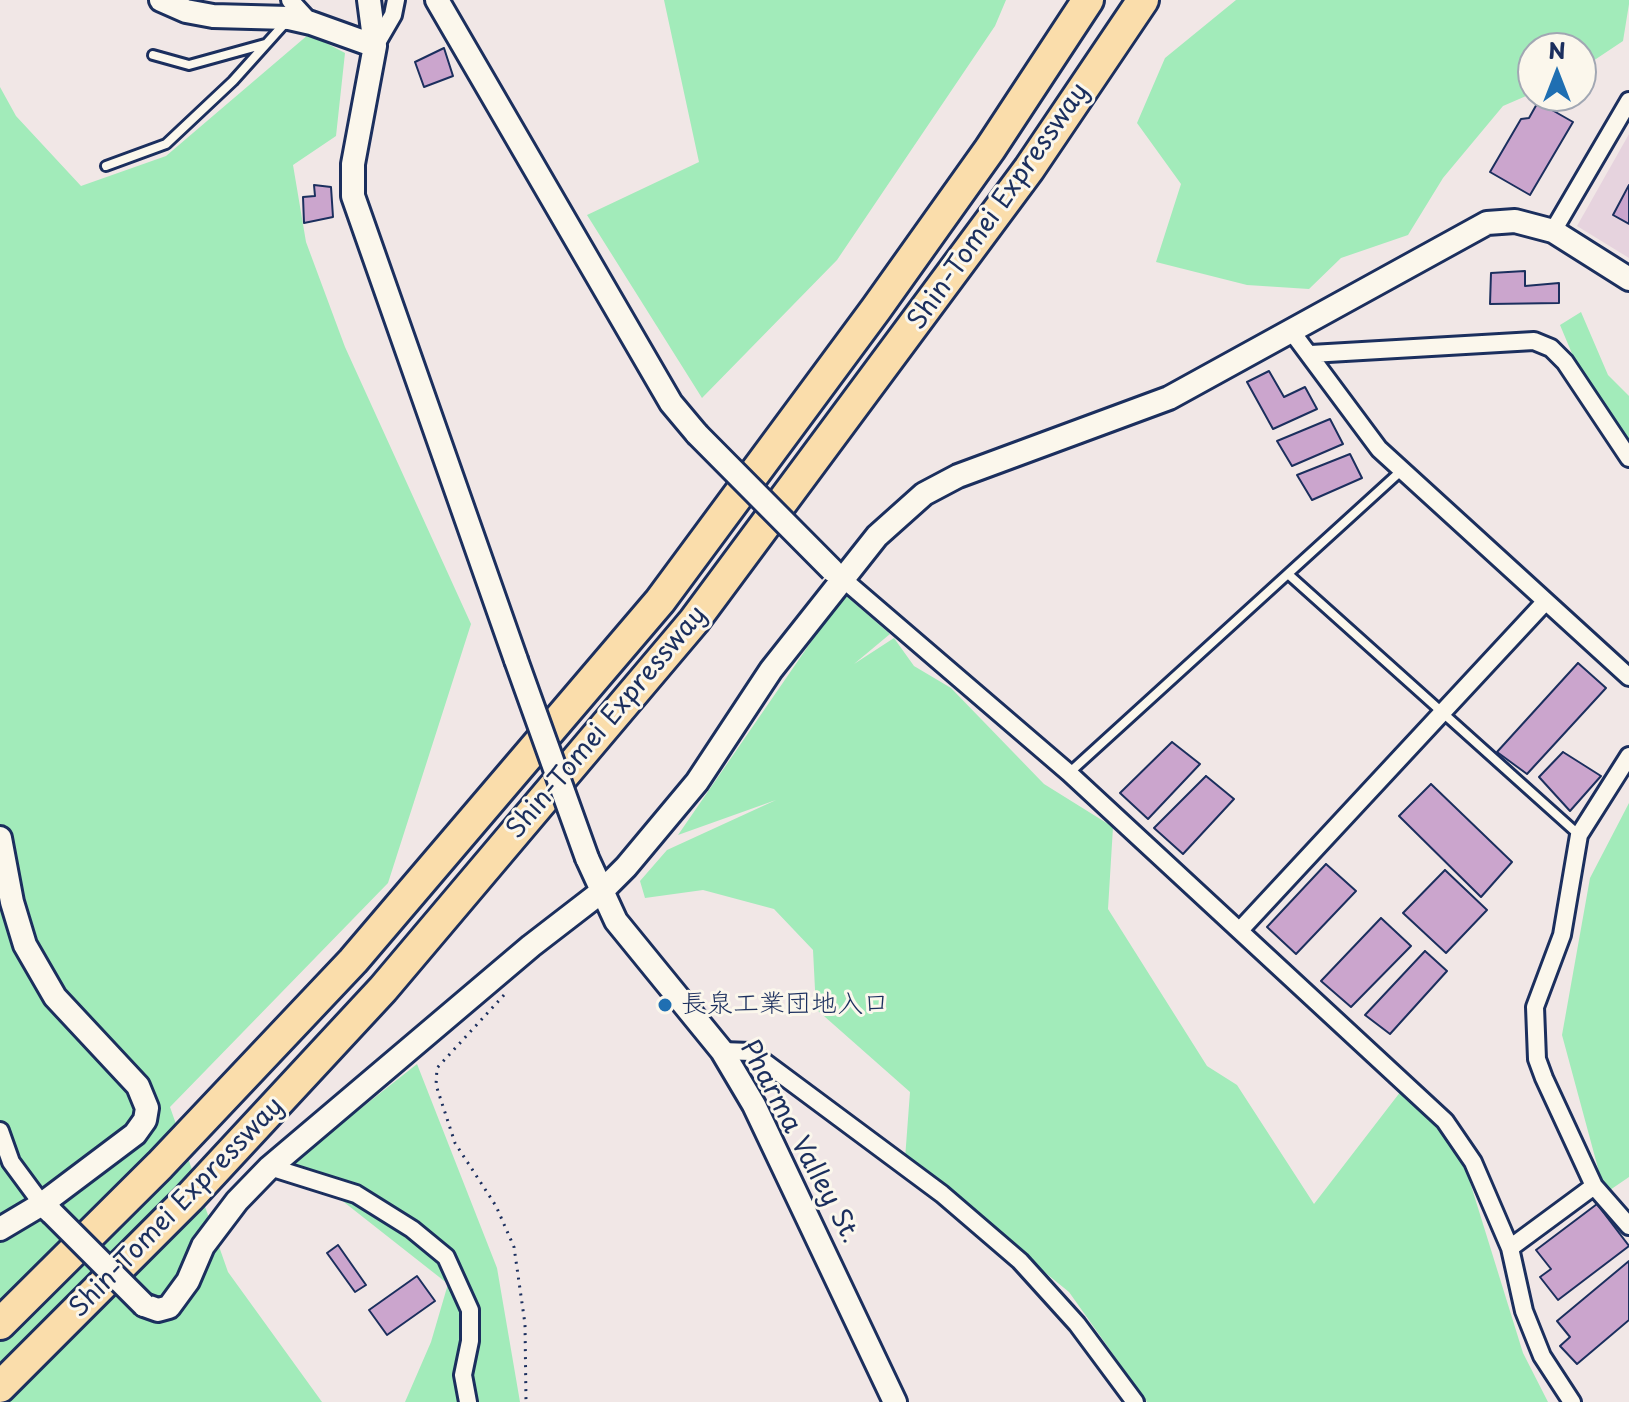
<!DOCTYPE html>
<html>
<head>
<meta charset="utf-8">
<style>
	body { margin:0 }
	#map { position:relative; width:1629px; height:1402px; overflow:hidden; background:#f1e7e6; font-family:"Playpen Sans",sans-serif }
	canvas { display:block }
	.north { position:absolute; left:1517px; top:32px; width:80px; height:80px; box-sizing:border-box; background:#fbf7ec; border:2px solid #a1a7b3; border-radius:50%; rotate:0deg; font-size:22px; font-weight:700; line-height:32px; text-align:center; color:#1b2f5e }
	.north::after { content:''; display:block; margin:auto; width:28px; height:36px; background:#1f6fb2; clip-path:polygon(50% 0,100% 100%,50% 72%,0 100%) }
</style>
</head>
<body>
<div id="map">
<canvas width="1629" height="1402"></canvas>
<div class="north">N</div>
</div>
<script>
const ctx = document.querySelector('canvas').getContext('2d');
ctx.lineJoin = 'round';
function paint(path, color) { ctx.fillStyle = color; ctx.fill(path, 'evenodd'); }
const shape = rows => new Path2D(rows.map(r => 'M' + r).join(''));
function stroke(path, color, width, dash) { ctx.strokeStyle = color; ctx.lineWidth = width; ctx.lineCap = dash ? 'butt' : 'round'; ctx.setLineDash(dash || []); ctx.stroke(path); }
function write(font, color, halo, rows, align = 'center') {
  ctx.font = font + ' "Playpen Sans","Klee One",sans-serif'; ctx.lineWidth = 6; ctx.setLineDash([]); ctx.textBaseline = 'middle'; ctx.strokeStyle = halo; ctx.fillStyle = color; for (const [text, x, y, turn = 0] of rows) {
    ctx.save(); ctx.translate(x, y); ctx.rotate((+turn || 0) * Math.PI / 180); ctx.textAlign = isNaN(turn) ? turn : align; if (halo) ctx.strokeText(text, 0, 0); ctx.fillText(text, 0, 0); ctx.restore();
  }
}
paint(shape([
	[1629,134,1629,258,1577,226]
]), '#e6d3de');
paint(shape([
	[664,0,1006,0,995,26,837,260,702,398,587,215,699,162],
	[1236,0,1629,0,1629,4,1623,41,1581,69,1581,48,1533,48,1533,93,1503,106,1443,178,1408,235,1341,258,1309,289,1247,285,1156,262,1181,184,1137,123,1165,58],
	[309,34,345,53,336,136,293,165,306,242,345,347,471,624,388,883,170,1107,228,1272,322,1402,0,1402,0,87,16,116,81,186,166,156],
	[1581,312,1608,375,1629,396,1629,445,1581,375,1560,325],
	[844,594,890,634,854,664,894,638,914,666,951,688,1044,784,1113,827,1108,909,1207,1066,1237,1085,1314,1204,1401,1091,1437,1126,1465,1166,1523,1353,1548,1402,1147,1402,1069,1292,905,1159,910,1092,816,1009,813,950,774,909,703,890,645,898,640,881,667,850,776,800,678,835],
	[1629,803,1629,1177,1610,1190,1602,1183,1562,1035,1590,878],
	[417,1064,497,1268,520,1402,405,1402,431,1342,448,1284,293,1162]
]), '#a2ebba');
const building = shape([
	[444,48,453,76,424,87,415,62,444,48],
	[1538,102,1573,122,1530,195,1490,172,1521,119,1529,118,1538,102],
	[314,185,331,187,333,217,304,223,303,197,315,196,314,185],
	[1629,185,1629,224,1613,215,1629,185],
	[1525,271,1525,286,1559,283,1559,303,1490,304,1491,273,1525,271],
	[1269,371,1284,397,1305,387,1317,409,1273,429,1247,382,1269,371],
	[1330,419,1343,444,1292,466,1277,441,1330,419],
	[1350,454,1362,478,1312,500,1297,475,1350,454],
	[1578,663,1606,688,1527,774,1497,752,1578,663],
	[1172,742,1200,764,1148,819,1120,793,1172,742],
	[1563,752,1601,776,1570,811,1539,777,1563,752],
	[1206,776,1234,799,1183,854,1154,828,1206,776],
	[1431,784,1512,862,1481,897,1399,816,1431,784],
	[1326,864,1356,891,1296,954,1267,927,1326,864],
	[1445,870,1487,910,1446,953,1403,913,1445,870],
	[1381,918,1411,946,1351,1007,1321,981,1381,918],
	[1425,951,1447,971,1390,1034,1365,1015,1425,951],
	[1597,1204,1629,1246,1558,1300,1540,1277,1551,1269,1536,1250,1597,1204],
	[338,1245,366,1285,355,1292,327,1253,338,1245],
	[1629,1261,1629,1320,1577,1364,1560,1346,1570,1337,1557,1321,1629,1261],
	[417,1276,435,1301,387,1335,369,1310,417,1276]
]);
paint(building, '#cba5cd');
stroke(building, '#1b2f5e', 2);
const lane = shape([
	[153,55,189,65,265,44],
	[106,166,166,144,233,81,286,22],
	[1288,574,1579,835],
	[1069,773,1402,470]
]);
const street = shape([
	[290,0,311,23],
	[375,46,393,15,396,0],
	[1553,231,1629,101],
	[1292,332,1379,449,1629,677],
	[1311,354,1534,341,1551,348,1565,362,1629,458],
	[843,579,1069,773,1445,1121,1473,1162,1510,1248,1524,1311,1542,1356,1572,1402],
	[1629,756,1579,835,1562,935,1535,1007,1537,1059,1544,1078,1594,1186,1629,1226],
	[1241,929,1545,602],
	[722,1051,751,1052,942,1194,1020,1261,1077,1324,1135,1402],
	[0,1131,11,1162,42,1204],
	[270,1167,356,1194,412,1229,446,1257,470,1310,470,1341,463,1375,468,1402],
	[1510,1248,1594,1186]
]);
const secondary = shape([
	[161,0,186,11,213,16,289,18,311,23,375,46],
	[369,0,375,46,353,164,353,196,516,660],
	[437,0,671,403,697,434],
	[0,838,12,902,25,945,55,997,138,1086,147,1108,145,1120,135,1134,42,1204,52,1213],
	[587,858,616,921,722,1051,754,1105,895,1402],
	[0,1229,42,1204],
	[144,1305,158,1310,169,1307,188,1281,203,1246,237,1201,269,1168,531,946,601,892,626,867,697,782,771,670,877,536,924,494,958,476,1169,398,1487,223,1515,221,1553,231,1629,279]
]);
const highway = shape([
	[0,1324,160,1165,353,961,660,601,876,309,990,149,1088,0],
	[0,1387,189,1198,383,989,694,621,1029,169,1143,0]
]);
stroke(lane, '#1b2f5e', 14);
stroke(street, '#1b2f5e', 22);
stroke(secondary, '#1b2f5e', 28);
stroke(highway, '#1b2f5e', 36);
stroke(shape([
	[504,995,437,1068,436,1085,455,1143,496,1206,514,1247,525,1324,526,1402]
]), '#1b2f5e', 3, [2, 6]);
stroke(lane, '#fbf7ec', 8);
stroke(street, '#fbf7ec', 16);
stroke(secondary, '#fbf7ec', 22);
stroke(highway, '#faddab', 30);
const secondaryBridge = shape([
	[697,434,832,570],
	[516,660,587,858],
	[52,1213,144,1305]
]);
stroke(secondaryBridge, '#1b2f5e', 28, []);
stroke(secondaryBridge, '#fbf7ec', 22);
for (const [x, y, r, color] of [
	[665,1005,8,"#1f6fb2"]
]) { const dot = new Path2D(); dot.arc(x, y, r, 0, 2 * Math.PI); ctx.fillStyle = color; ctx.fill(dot); stroke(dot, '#fbf7ec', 3); }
write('26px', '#1b2f5e', '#fbf7ec', [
	["Shin-Tomei Expressway",999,207,-55],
	["Shin-Tomei Expressway",607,723,-50],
	["Pharma Valley St.",799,1142,62],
	["Shin-Tomei Expressway",177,1208,-46]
]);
write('26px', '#1b2f5e', '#fbf7ec', [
	["長泉工業団地入口",681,1005]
], 'left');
</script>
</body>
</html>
